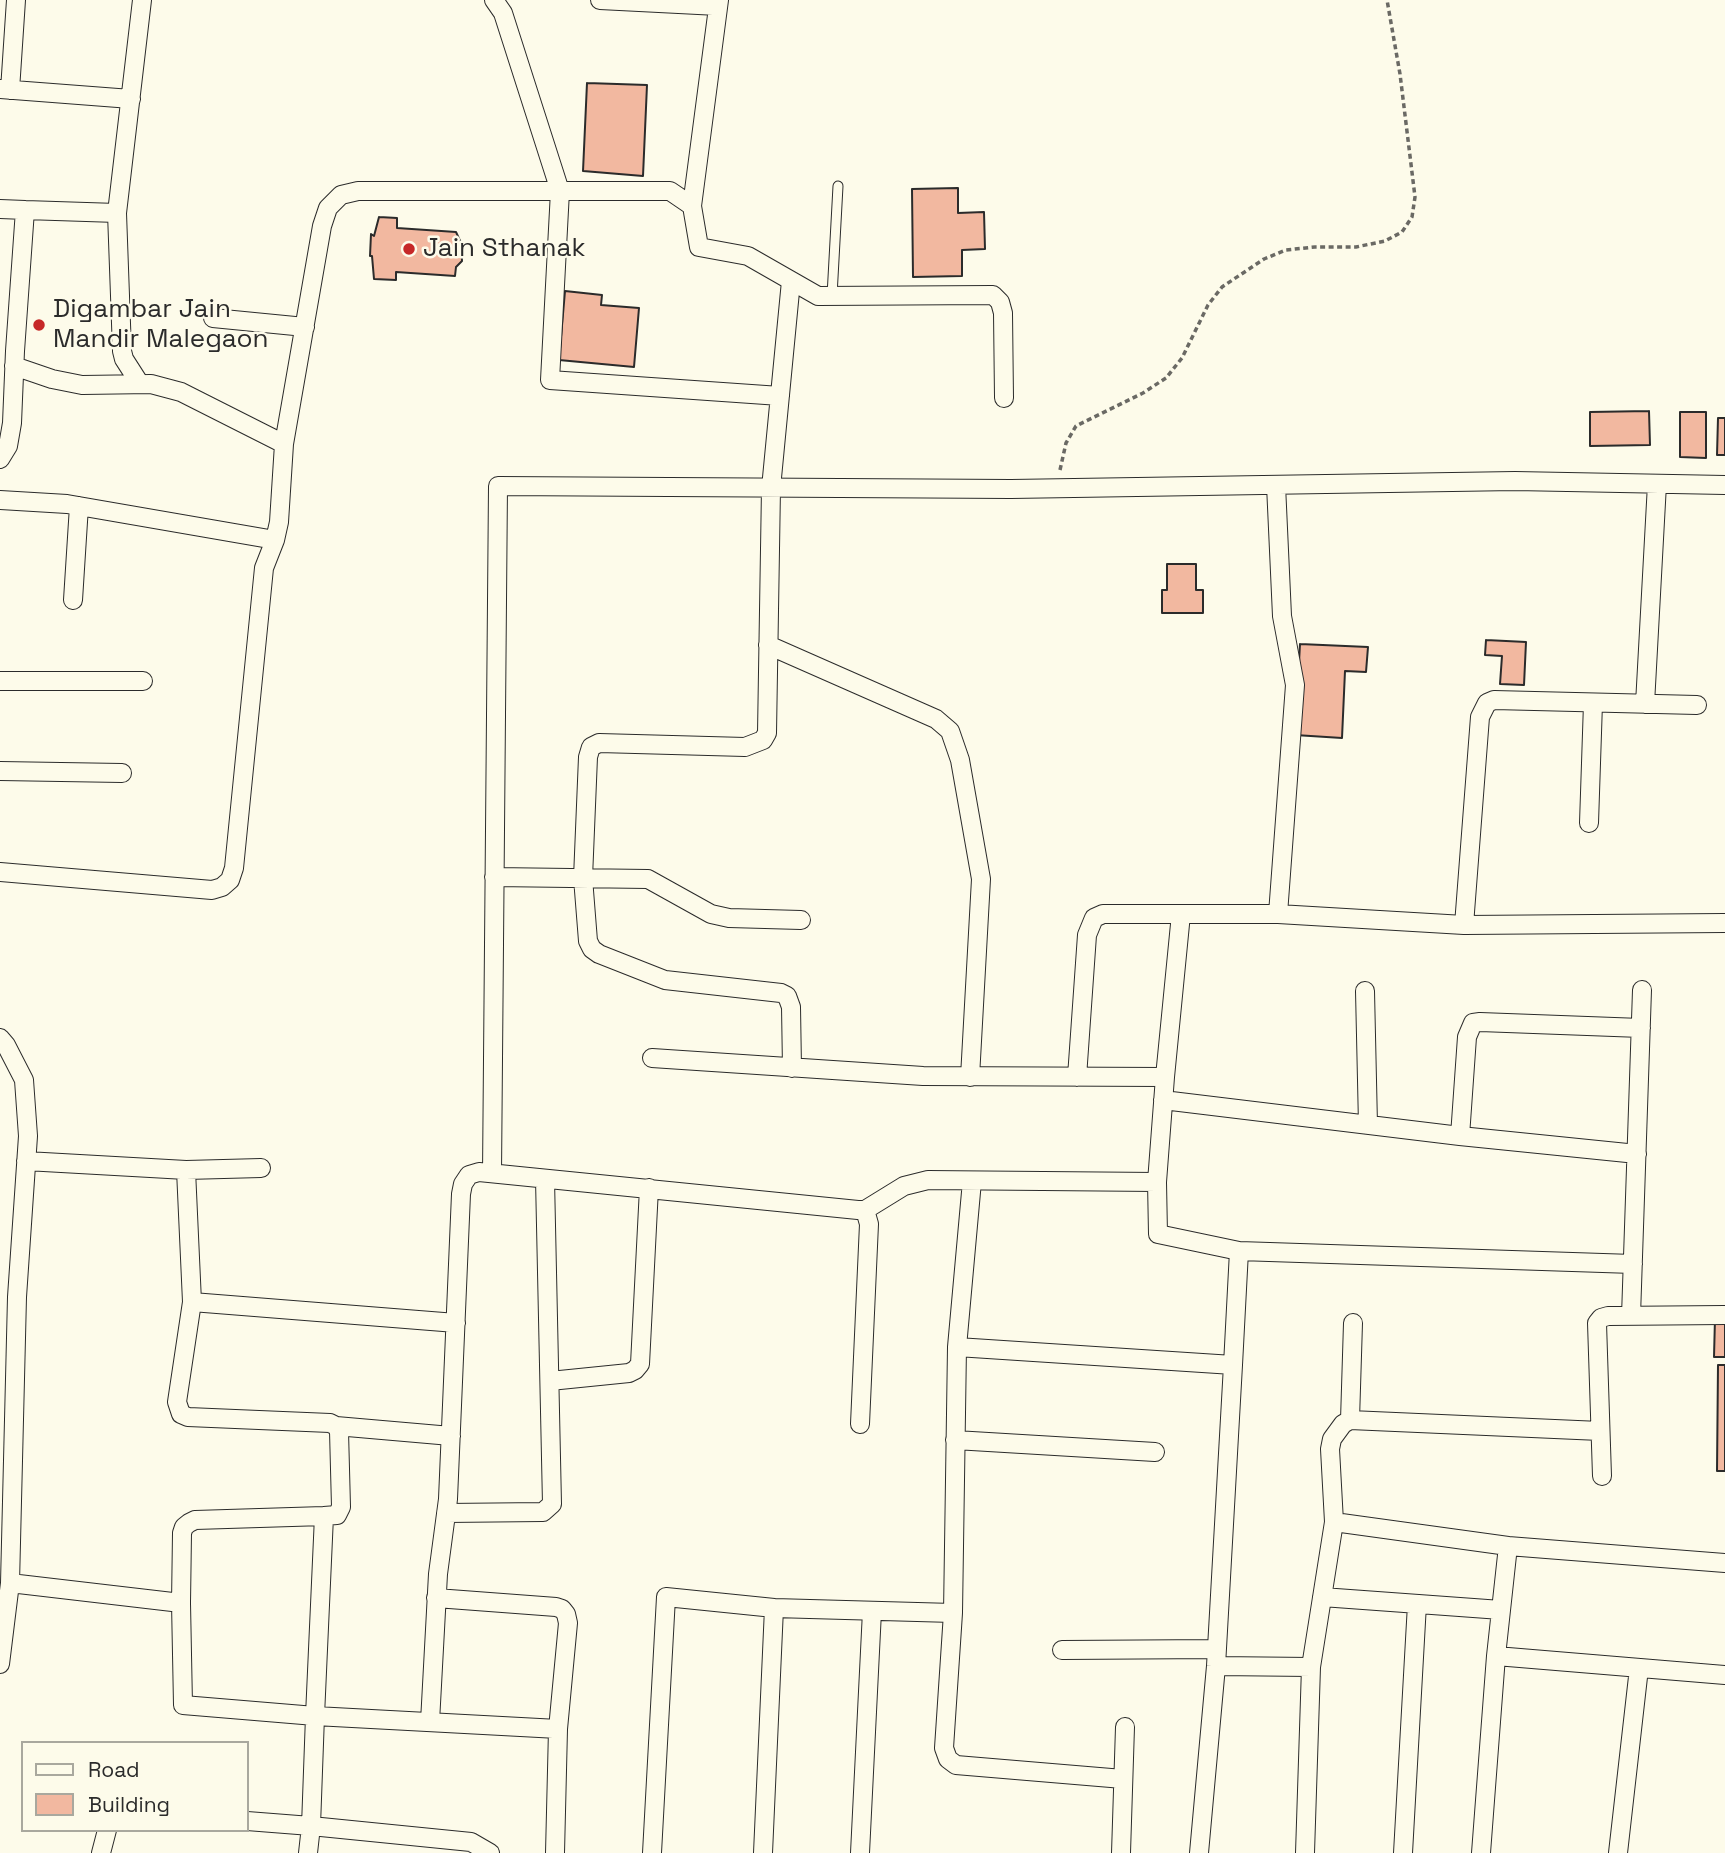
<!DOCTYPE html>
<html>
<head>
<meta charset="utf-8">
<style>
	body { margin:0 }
	#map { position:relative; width:1725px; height:1853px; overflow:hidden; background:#fdfbea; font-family:"Space Grotesk",sans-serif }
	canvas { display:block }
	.legend { position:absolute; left:21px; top:1741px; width:228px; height:91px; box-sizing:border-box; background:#fdfbea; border:2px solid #a9a89e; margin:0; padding:9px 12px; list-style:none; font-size:21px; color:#2b2b2b }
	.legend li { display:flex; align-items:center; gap:14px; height:35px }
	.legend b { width:35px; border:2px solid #a9a89e }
</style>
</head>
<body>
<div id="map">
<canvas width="1725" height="1853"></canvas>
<ul class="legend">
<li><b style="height:9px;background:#fdfbea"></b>Road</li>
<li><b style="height:19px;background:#f2b8a0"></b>Building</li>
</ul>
</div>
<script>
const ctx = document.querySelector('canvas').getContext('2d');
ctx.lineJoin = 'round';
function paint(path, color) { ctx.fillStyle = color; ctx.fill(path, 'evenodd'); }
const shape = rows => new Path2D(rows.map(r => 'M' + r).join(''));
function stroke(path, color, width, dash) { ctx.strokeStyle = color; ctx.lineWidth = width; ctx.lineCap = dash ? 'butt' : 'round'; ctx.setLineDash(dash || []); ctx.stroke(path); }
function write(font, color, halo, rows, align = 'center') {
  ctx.font = font + ' "Space Grotesk",sans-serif'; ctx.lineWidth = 5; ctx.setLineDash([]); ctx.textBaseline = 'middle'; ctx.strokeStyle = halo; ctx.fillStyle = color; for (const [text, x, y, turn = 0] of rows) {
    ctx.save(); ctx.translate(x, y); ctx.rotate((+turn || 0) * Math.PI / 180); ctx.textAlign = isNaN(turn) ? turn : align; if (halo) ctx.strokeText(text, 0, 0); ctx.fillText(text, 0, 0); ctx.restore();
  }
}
const building = shape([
	[587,83,647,85,643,176,583,171,587,83],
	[958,188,958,213,984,212,985,249,962,250,962,276,913,277,912,189,958,188],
	[379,217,397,218,397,228,456,232,461,243,462,261,456,267,455,276,396,272,396,280,374,279,372,256,370,256,371,234,374,236,379,217],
	[565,291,602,295,601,305,639,308,634,367,559,360,565,291],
	[1649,411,1650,445,1590,446,1590,412,1649,411],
	[1680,412,1706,412,1706,458,1680,457,1680,412],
	[1718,418,1725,418,1725,455,1717,455,1718,418],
	[1167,564,1196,564,1196,590,1203,590,1203,613,1162,613,1162,590,1167,590,1167,564],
	[1486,640,1526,642,1524,685,1500,684,1502,656,1485,655,1486,640],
	[1300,644,1368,647,1366,672,1345,671,1342,738,1295,735,1300,644],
	[1715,1318,1725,1318,1725,1357,1714,1357,1715,1318],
	[1718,1365,1725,1365,1725,1471,1717,1471,1718,1365]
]);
paint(building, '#f2b8a0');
stroke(building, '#2b2b2b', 2);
const service = shape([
	[832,296,838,186]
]);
const minor = shape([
	[494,0,503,13,560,191,550,380,780,396],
	[600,0,718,6],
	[0,89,131,99],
	[10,90,16,0],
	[692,206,719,0],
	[0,209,25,210],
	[117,213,122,351,124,359,140,384],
	[791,281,771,488,767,733,763,740,745,747,599,743,591,747,588,757,583,878,588,941,592,949,599,954,665,980,781,993,787,996,791,1007,792,1068],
	[213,318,305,327],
	[284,444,322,226,328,208,341,195,358,191,670,191,692,206,699,247,748,256,818,296,993,295,1000,302,1003,313,1004,398],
	[0,459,8,446,12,423,15,351,25,210,117,213,142,0],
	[1276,485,1282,616,1295,685,1278,914],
	[0,500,67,504,275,540],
	[73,600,79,506],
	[768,645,936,719,950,731,960,760,981,879,970,1077],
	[0,681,143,681],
	[1645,704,1657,484],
	[0,771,122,773],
	[1589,823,1593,703],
	[0,872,212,890,222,887,230,880,234,868,264,568,275,540,279,522,284,444,181,392,151,384,82,385,52,379,14,366],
	[494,877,648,879,711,914,729,918,801,920],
	[1464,925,1480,717,1487,703,1494,700,1697,705],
	[1365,991,1368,1125],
	[0,1038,6,1045,24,1080,28,1136,17,1297,10,1583,0,1664],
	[652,1058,923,1076,1165,1077],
	[1077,1077,1087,935,1094,918,1103,914,1181,914],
	[1163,1100,1460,1136,1637,1154],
	[1460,1136,1467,1037,1473,1023,1480,1022,1641,1028],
	[26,1161,186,1170,261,1168],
	[186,1170,192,1302,177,1402,181,1414,188,1417,330,1423,336,1426,339,1431,341,1507,337,1515,324,1516,315,1716,558,1729],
	[492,1173,498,486,1011,489,1515,481,1725,485],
	[1239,1251,1633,1264],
	[192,1302,456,1323],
	[1631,1316,1642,990],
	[957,1347,972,1181],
	[1233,1365,1239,1251,1158,1234,1157,1182,1165,1077,1181,914,1278,914,1464,925,1725,923],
	[550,1381,629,1373,635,1370,640,1364,649,1188],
	[1350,1420,1353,1323],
	[860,1424,869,1224,865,1210],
	[336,1426,451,1436],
	[955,1440,1155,1452],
	[1602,1476,1597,1323,1601,1318,1608,1316,1725,1315],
	[446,1513,543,1512,552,1504,545,1179],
	[1334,1522,1330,1449,1332,1439,1343,1424,1350,1420,1600,1431],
	[1508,1546,1725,1563],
	[10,1583,181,1603,183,1705,315,1716,311,1826,471,1842,490,1853],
	[1322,1597,1501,1610],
	[436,1598,556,1607,562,1609,566,1614,568,1623,558,1729,555,1853],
	[181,1603,182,1533,184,1527,189,1523,195,1520,324,1516],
	[774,1608,953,1613,957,1347,1233,1365,1216,1666,1199,1853],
	[953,1613,944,1748,948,1759,956,1765,1123,1779],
	[1062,1650,1216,1649],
	[1216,1666,1311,1667,1334,1522,1508,1546,1496,1656],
	[430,1722,438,1574,448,1499,461,1194,463,1184,469,1175,479,1172,858,1210,865,1210,904,1186,928,1180,1157,1182],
	[247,1821,311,1826,308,1853],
	[101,1853,107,1830],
	[652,1853,666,1597,774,1608,763,1853],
	[860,1853,872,1611],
	[1121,1853,1125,1727],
	[1305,1853,1311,1667],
	[1403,1853,1417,1604],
	[1481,1853,1496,1656,1725,1675],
	[1618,1853,1639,1668]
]);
stroke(service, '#2b2b2b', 11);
stroke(minor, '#2b2b2b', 20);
stroke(shape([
	[1060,470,1066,443,1076,426,1143,393,1166,378,1182,358,1208,305,1222,287,1264,259,1286,250,1315,247,1356,247,1385,241,1402,232,1412,217,1415,197,1400,74,1387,0]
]), '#6a6964', 3.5, [5, 3.5]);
stroke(service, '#fdfbea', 9);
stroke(minor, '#fdfbea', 18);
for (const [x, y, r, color] of [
	[409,249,7,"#c62828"],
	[39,325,7,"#c62828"]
]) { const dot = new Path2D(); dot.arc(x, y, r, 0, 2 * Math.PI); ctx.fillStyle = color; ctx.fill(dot); stroke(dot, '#fdfbea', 2.5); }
write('26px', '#2b2b2b', '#fdfbea', [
	["Jain Sthanak",423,249],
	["Digambar Jain",53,310],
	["Mandir Malegaon",53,340]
], 'left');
</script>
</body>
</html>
